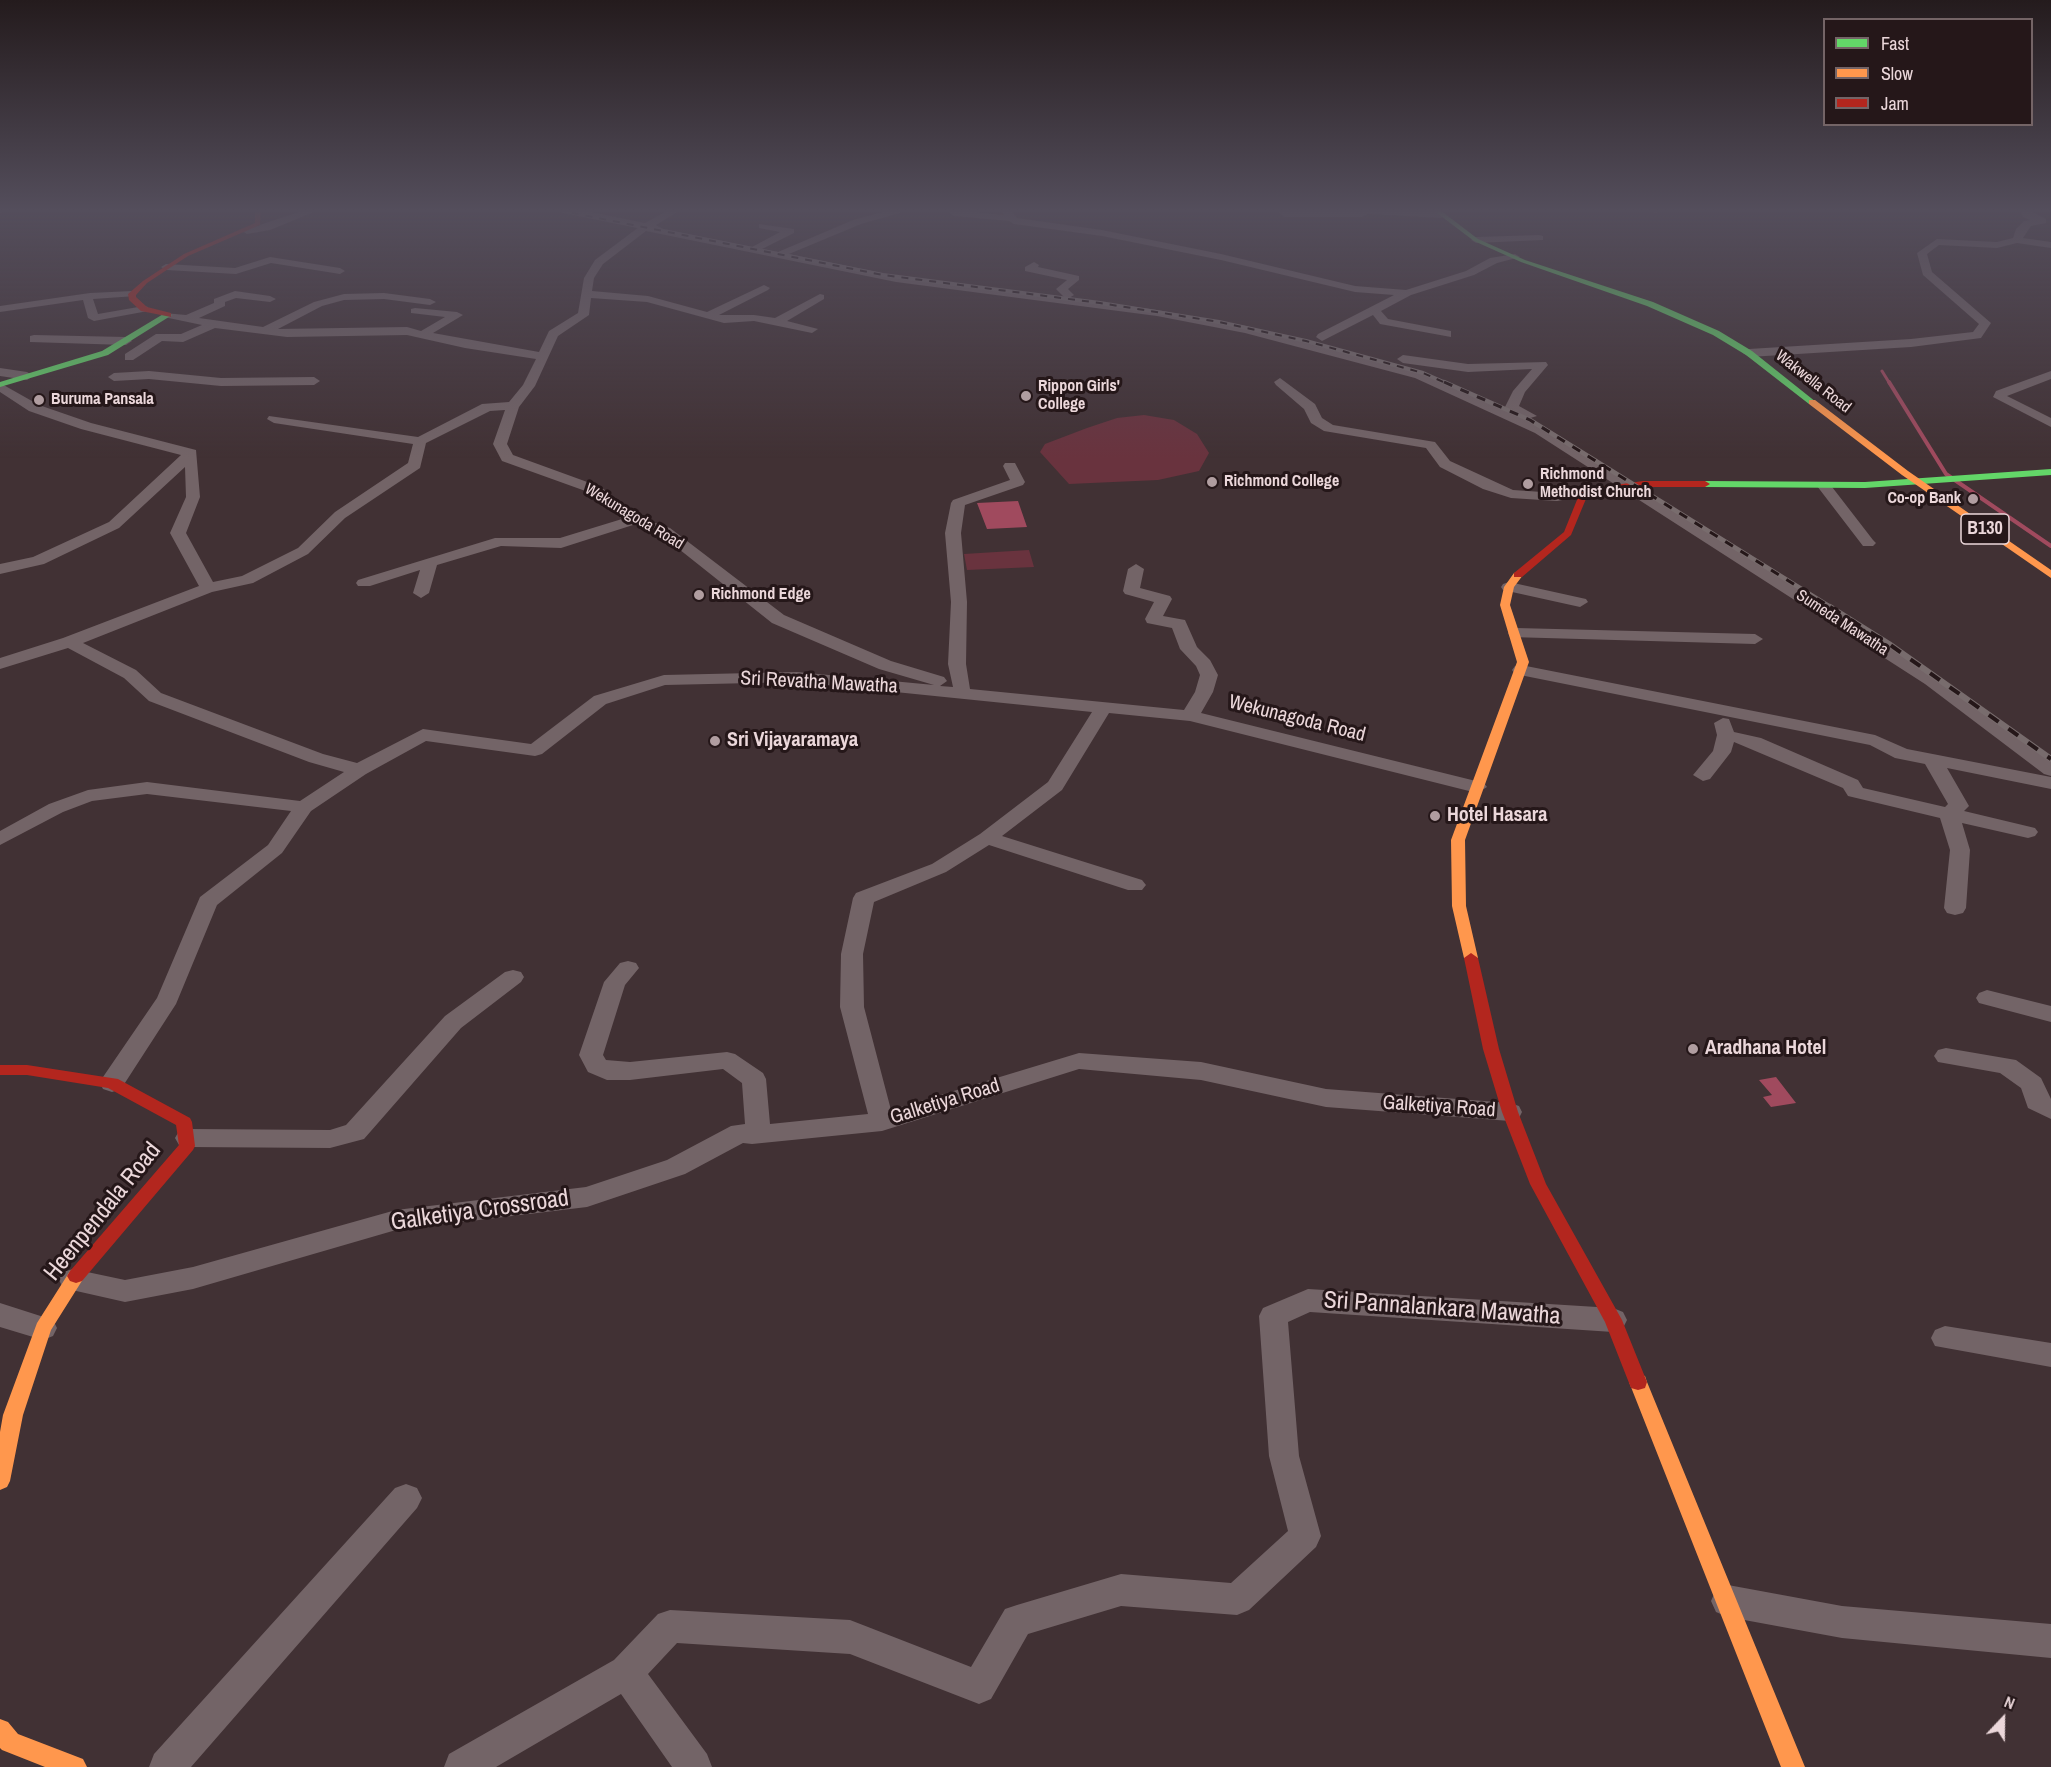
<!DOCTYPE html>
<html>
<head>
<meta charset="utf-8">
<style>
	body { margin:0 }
	#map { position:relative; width:2051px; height:1767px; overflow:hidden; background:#413134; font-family:"Archivo Narrow",sans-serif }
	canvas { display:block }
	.legend { position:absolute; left:1823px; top:18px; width:210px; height:108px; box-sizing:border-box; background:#251719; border:2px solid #746466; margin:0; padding:8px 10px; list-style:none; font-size:18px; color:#ebd7da }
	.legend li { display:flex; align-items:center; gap:12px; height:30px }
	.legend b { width:30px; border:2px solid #746466 }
	.north { position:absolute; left:1973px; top:1689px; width:60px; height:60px; -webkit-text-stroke:4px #251719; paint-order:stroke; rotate:22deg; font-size:16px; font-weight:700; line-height:24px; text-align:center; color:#ebd7da }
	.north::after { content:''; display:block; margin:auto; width:21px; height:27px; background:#ebd7da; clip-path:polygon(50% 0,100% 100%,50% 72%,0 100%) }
</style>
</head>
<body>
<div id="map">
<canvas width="2051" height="1767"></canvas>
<ul class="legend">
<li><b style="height:8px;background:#63d668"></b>Fast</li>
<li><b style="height:8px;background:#ff974d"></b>Slow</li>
<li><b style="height:8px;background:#b3261e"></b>Jam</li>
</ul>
<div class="north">N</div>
</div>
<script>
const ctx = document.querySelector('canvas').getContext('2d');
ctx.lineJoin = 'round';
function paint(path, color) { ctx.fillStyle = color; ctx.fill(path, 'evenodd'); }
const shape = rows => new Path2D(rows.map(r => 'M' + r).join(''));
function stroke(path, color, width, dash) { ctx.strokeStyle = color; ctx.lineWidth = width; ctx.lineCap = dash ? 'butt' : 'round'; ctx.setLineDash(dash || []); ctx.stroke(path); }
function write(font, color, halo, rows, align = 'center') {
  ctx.font = font + ' "Archivo Narrow",sans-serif'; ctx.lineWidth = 6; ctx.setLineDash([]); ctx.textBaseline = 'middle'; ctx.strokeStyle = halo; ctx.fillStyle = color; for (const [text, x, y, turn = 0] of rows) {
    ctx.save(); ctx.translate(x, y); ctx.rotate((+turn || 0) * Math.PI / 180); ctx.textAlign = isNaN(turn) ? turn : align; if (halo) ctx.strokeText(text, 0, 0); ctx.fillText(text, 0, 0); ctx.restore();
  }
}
paint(shape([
	[1144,415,1174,420,1197,434,1209,453,1199,471,1158,480,1069,484,1040,452,1045,444,1087,428,1117,418],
	[1029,550,1034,567,967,570,964,554]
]), '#69333e');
paint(shape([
	[1018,501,1027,527,987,529,977,503],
	[1776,1077,1796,1103,1771,1107,1763,1097,1772,1095,1759,1080]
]), '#a04a5e');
stroke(shape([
	[0,212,3,210],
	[1882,371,1890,384]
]), '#a04a5e', 3);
stroke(shape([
	[1889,382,1946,474,2051,546]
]), '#a04a5e', 4);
paint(shape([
	[304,210,319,210,270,230,247,234,242,231,304,210],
	[561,210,582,210,645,223,668,210,681,210,656,225,663,229,752,247,780,232,759,228,759,224,794,229,794,233,762,249,778,252,853,220,889,210,901,210,900,213,861,224,789,254,896,276,1065,298,1056,289,1067,280,1025,271,1025,267,1034,262,1039,265,1038,267,1079,276,1079,280,1068,289,1074,295,1069,298,1157,310,1246,326,1423,372,1518,415,1505,407,1513,391,1532,369,1468,372,1403,363,1397,359,1403,355,1468,364,1546,362,1548,365,1525,392,1519,406,1537,416,1527,419,1545,427,1937,676,2051,761,2051,776,2044,774,1925,684,1535,433,1415,378,1245,333,1157,316,896,282,646,231,603,264,594,278,592,291,648,296,707,312,764,285,770,288,768,290,719,315,754,315,775,318,820,294,824,295,824,299,787,321,818,329,812,333,754,321,724,323,647,302,591,298,589,315,558,336,535,386,519,407,507,444,513,455,601,487,638,517,670,528,784,615,891,661,944,677,947,681,940,686,953,687,948,664,951,602,945,533,951,503,953,500,1010,480,1003,466,1005,463,1015,463,1025,482,1023,485,965,505,961,533,967,602,966,664,970,689,1184,710,1195,692,1200,675,1196,666,1180,649,1172,628,1147,623,1145,619,1154,602,1125,594,1123,591,1128,569,1136,564,1144,569,1140,588,1170,596,1172,599,1163,616,1185,620,1197,647,1210,660,1218,675,1213,692,1201,713,1484,783,1487,787,1477,793,1190,721,1109,713,1062,790,1002,836,1142,880,1146,885,1142,890,1128,890,989,845,946,872,874,902,863,954,864,1007,891,1110,1079,1053,1201,1062,1326,1089,1510,1103,1519,1106,1522,1112,1519,1118,1510,1121,1326,1107,1201,1080,1079,1069,882,1131,752,1144,743,1143,685,1174,587,1207,396,1230,193,1289,125,1302,63,1288,59,1280,63,1272,73,1269,125,1280,193,1267,396,1210,586,1187,667,1160,731,1126,745,1124,742,1083,723,1069,630,1080,607,1080,588,1072,579,1055,604,982,620,963,628,961,636,963,639,968,625,985,603,1055,606,1060,630,1062,727,1052,735,1054,763,1073,766,1079,770,1124,868,1114,840,1007,841,954,853,898,856,893,932,864,980,834,1048,782,1092,712,797,682,665,685,606,704,542,754,535,756,426,741,366,774,311,811,282,853,217,905,176,1004,121,1089,112,1092,103,1089,100,1083,103,1077,157,998,200,897,268,845,291,811,147,794,92,801,63,812,0,845,0,831,49,804,88,790,147,782,300,801,344,772,309,762,149,701,124,678,68,648,0,669,0,658,63,638,199,586,170,533,186,497,185,467,119,528,44,564,0,574,0,564,33,557,109,522,181,455,81,429,29,411,0,392,0,383,39,405,91,423,196,450,200,497,186,533,213,582,242,576,298,548,335,512,408,463,413,444,274,423,267,419,269,416,418,437,482,404,509,402,523,385,536,359,465,348,407,335,287,337,215,328,183,342,162,341,133,360,125,360,125,354,156,334,181,334,202,325,164,317,164,313,186,315,214,303,214,299,235,291,270,296,276,299,270,302,236,298,225,302,225,306,199,318,263,327,314,302,344,294,384,293,430,299,436,302,430,305,384,299,344,300,322,306,278,329,407,327,421,331,445,317,411,313,411,309,415,308,457,312,463,315,433,333,539,352,549,331,578,313,584,278,595,260,639,227,561,210],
	[505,410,493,444,502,461,591,493,622,519,560,538,495,538,358,580,356,583,358,586,370,586,420,570,413,593,421,598,429,593,437,565,501,546,561,548,633,525,660,534,772,623,879,669,934,685,797,672,664,675,594,696,531,744,423,729,357,763,323,754,161,693,136,670,83,643,212,592,253,583,308,554,345,518,420,468,426,443,490,411,505,410],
	[956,210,1004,215,1001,210,1011,210,1017,218,1102,230,1221,254,1355,286,1406,290,1466,271,1490,258,1515,254,1520,257,1497,263,1474,275,1411,295,1381,311,1388,319,1451,331,1451,337,1380,324,1373,315,1322,341,1316,337,1318,334,1394,295,1355,292,1221,260,1102,236,1014,224,1009,221,954,216,949,213,956,210],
	[1276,210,1409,210,1441,212,1446,215,1441,218,1368,214,1362,217,1284,217,1276,210],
	[1635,210,1662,210,1657,213,1635,210],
	[2019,210,2029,210,2046,219,2046,223,2031,226,2023,238,2051,242,2051,248,2017,243,1997,248,1939,245,1927,254,1932,272,1991,323,1981,338,1911,347,1749,357,1743,353,1749,349,1911,339,1973,332,1979,324,1923,275,1917,253,1937,239,1997,242,2013,238,2016,229,2024,221,2030,220,2023,217,2019,210],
	[1539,235,1543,236,1543,240,1476,243,1471,240,1476,237,1539,235],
	[270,257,340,268,345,271,340,274,271,263,236,274,166,270,161,267,166,264,235,268,270,257],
	[132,291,136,292,136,296,93,299,98,314,144,306,148,307,148,311,94,321,88,318,83,300,0,312,0,306,90,293,132,291],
	[34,335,126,337,132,341,126,345,30,342,30,336,34,335],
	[0,368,27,372,33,376,27,380,0,376,0,368],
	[149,371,221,378,314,377,320,381,314,385,221,386,149,379,114,381,108,377,114,373,149,371],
	[2051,371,2051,379,2007,396,2051,418,2051,427,1993,397,1996,391,2051,371],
	[1280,378,1315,404,1322,418,1333,425,1435,442,1450,461,1513,490,1557,493,1584,488,1591,492,1589,495,1557,501,1511,498,1483,489,1440,467,1426,448,1324,431,1311,423,1304,409,1276,385,1274,382,1280,378],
	[1824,482,1829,483,1873,540,1876,543,1873,546,1863,546,1817,486,1824,482],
	[1509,582,1586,599,1588,602,1580,607,1503,590,1501,587,1503,584,1509,582],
	[1516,628,1755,634,1763,639,1755,644,1510,637,1508,633,1510,629,1516,628],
	[1521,665,1875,735,1907,749,2051,777,2051,789,1947,768,1969,806,1964,811,2035,828,2038,832,2035,836,2028,838,1962,823,1970,850,1966,908,1963,913,1955,915,1947,913,1944,908,1950,850,1940,818,1848,796,1843,788,1734,742,1731,752,1710,779,1703,781,1693,775,1713,751,1717,735,1714,723,1723,718,1729,719,1734,732,1761,738,1858,780,1863,788,1945,807,1948,804,1925,764,1895,758,1870,745,1515,674,1512,670,1515,666,1521,665],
	[513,970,521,972,524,977,521,982,461,1028,364,1139,330,1148,188,1147,179,1145,175,1138,179,1131,188,1129,330,1130,346,1125,445,1016,505,972,513,970],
	[1987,990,2051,1006,2051,1022,1979,1003,1976,998,1979,993,1987,990],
	[1946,1048,2016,1060,2041,1078,2051,1099,2051,1119,2028,1108,2021,1088,2000,1073,1938,1062,1934,1056,1938,1050,1946,1048],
	[1308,1289,1613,1308,1623,1312,1627,1320,1623,1328,1613,1332,1310,1312,1288,1322,1299,1456,1321,1536,1316,1547,1249,1610,1237,1615,1121,1606,1028,1634,991,1699,979,1704,850,1654,677,1643,648,1674,707,1754,712,1767,672,1767,621,1694,496,1767,444,1767,449,1754,614,1660,658,1614,670,1610,850,1620,971,1667,1005,1609,1017,1605,1121,1574,1231,1583,1288,1531,1269,1456,1259,1316,1263,1308,1308,1289],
	[0,1303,53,1320,57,1328,53,1336,43,1340,0,1327,0,1303],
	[1945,1326,2051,1343,2051,1367,1935,1346,1931,1338,1935,1330,1945,1326],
	[406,1484,417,1488,422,1498,417,1508,191,1767,149,1767,154,1754,395,1488,406,1484],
	[1728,1585,1842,1606,2051,1624,2051,1658,1842,1638,1728,1617,1716,1612,1711,1601,1716,1590,1728,1585]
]), '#736467');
paint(shape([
	[1433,210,1440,210,1478,239,1525,260,1653,302,1719,331,1752,351,1816,402,1809,404,1746,355,1713,335,1647,306,1521,262,1474,241,1433,210],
	[165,313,172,315,108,355,0,387,0,382,102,351,165,313],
	[2051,469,2051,475,1865,488,1705,487,1700,484,1705,481,1865,482,2051,469]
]), '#63d668');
paint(shape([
	[1809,400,1815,400,1908,471,2051,570,2051,578,1902,475,1809,404,1809,400],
	[1518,572,1523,575,1514,587,1510,605,1529,662,1465,840,1466,906,1478,958,1471,963,1464,958,1452,906,1451,840,1517,662,1500,605,1504,587,1514,573,1518,572],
	[76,1269,82,1271,85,1276,51,1330,23,1415,10,1481,7,1487,0,1490,0,1432,3,1415,37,1323,70,1271,76,1269],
	[1638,1374,1645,1376,1647,1382,1805,1767,1781,1767,1629,1382,1631,1376,1638,1374],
	[0,1719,8,1722,18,1734,83,1759,87,1767,45,1767,2,1750,0,1748,0,1719]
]), '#ff974d');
paint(shape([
	[255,210,261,210,260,225,188,256,147,283,136,295,136,297,147,307,171,313,171,317,141,311,129,300,128,294,143,281,184,254,255,223,255,210],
	[1643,481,1705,481,1710,484,1705,487,1643,487,1588,494,1571,535,1522,577,1514,577,1514,573,1564,532,1581,490,1643,481],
	[1471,953,1478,958,1499,1049,1518,1112,1546,1184,1622,1320,1647,1382,1645,1388,1638,1390,1631,1388,1605,1322,1530,1184,1502,1112,1483,1049,1464,958,1471,953],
	[0,1065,27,1065,118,1079,190,1118,192,1122,195,1146,193,1150,82,1281,76,1283,70,1281,67,1276,70,1271,179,1145,176,1125,108,1088,27,1075,0,1075,0,1065]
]), '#b3261e');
const railFar2 = shape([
	[558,210,883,275,1100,303,1219,322,1306,341,1423,373,1448,384]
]);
const railFar1 = shape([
	[1444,382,1530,420,1832,608]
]);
const rail = shape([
	[1830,607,1889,644,2051,759]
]);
stroke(railFar2, '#786c6d', 4);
stroke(railFar1, '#786c6d', 4.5);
stroke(rail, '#786c6d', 6);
stroke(railFar2, '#251719', 2, [7]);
stroke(railFar1, '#251719', 3, [9]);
stroke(rail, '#251719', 4, [12]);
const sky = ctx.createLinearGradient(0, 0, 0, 458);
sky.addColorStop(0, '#241b1d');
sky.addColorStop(0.46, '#544e5c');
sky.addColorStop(1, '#544e5c00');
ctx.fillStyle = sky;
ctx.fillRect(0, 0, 2051, 458);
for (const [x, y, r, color] of [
	[1026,396,6,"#b09da0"],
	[39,400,6,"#b09da0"],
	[1212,482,6,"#b09da0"],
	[1528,484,6,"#b09da0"],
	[1973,499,6,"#b09da0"],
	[699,595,6,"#b09da0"],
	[715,741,6,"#b09da0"],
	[1435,816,6,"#b09da0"],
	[1693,1049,6,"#b09da0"]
]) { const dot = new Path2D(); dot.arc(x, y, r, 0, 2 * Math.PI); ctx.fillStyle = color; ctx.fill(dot); stroke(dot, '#251719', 2); }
write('16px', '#ebd7da', '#251719', [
	["Wakwella Road",1813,382,38],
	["Wekunagoda Road",634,517,31],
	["Sumeda Mawatha",1842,623,33]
]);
write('bold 16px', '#ebd7da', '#251719', [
	["Rippon Girls'",1038,387],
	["College",1038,405],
	["Buruma Pansala",51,400],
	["Richmond",1540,475],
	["Methodist Church",1540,493],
	["Richmond College",1224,482],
	["Co-op Bank",1961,499,"right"],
	["Richmond Edge",711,595]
], 'left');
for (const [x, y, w] of [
	[1985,529,48]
]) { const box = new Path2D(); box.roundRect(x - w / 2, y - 15, w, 30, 4.5); ctx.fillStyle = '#251719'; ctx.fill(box); stroke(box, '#ebd7da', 1.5); }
write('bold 18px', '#ebd7da', null, [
	["B130",1985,529]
]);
write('20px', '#ebd7da', '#251719', [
	["Sri Revatha Mawatha",819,683,3],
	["Wekunagoda Road",1297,719,14],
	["Galketiya Road",945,1102,-17],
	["Galketiya Road",1439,1107,4]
]);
write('bold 20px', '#ebd7da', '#251719', [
	["Sri Vijayaramaya",727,741],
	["Hotel Hasara",1447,816],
	["Aradhana Hotel",1705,1049]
], 'left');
write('24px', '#ebd7da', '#251719', [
	["Galketiya Crossroad",480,1211,-8],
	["Heenpendala Road",103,1212,-51],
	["Sri Pannalankara Mawatha",1442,1309,4]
]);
</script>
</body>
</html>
